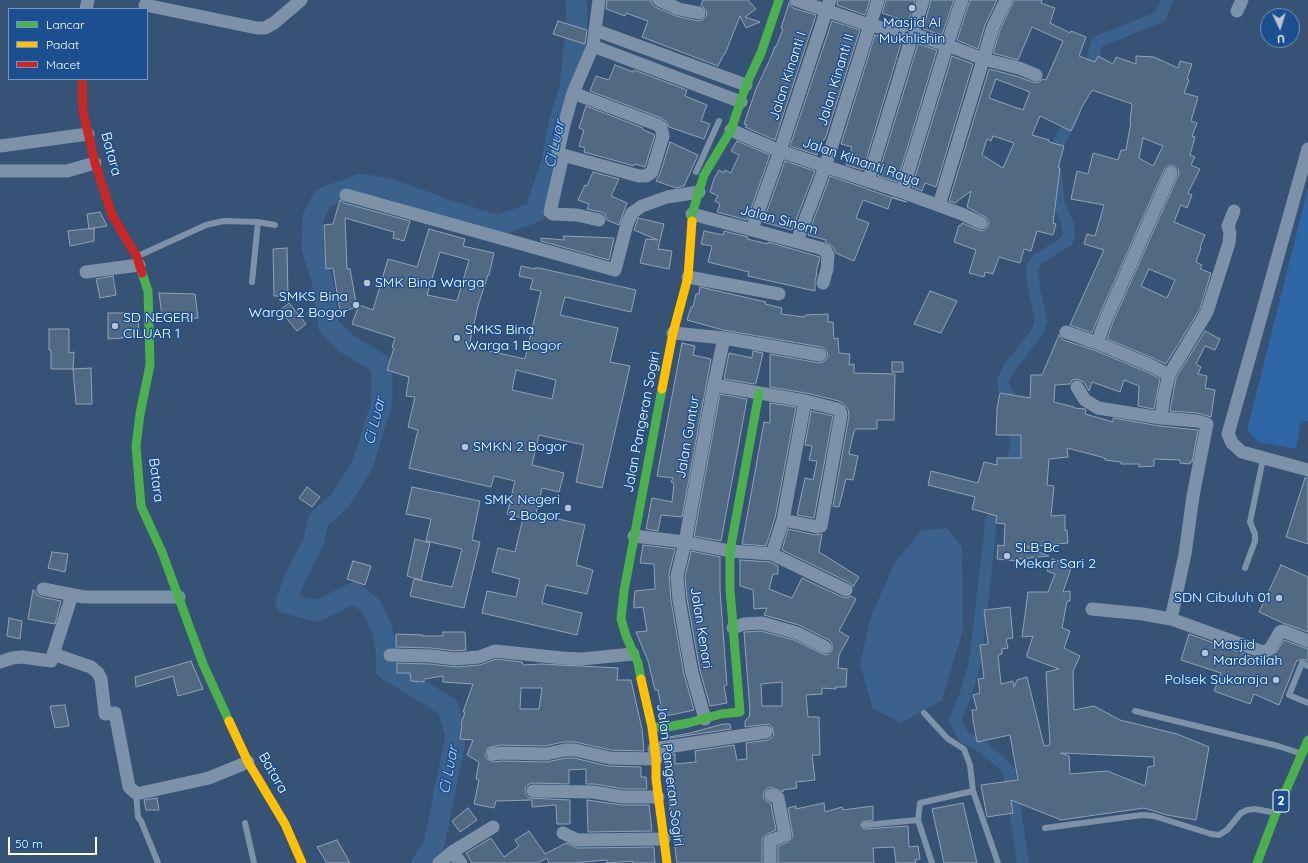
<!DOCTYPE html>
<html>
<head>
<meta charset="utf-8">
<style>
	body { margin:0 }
	#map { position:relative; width:1308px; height:863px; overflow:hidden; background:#365274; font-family:Quicksand,sans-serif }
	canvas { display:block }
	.legend { position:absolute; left:8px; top:8px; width:140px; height:72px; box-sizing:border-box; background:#1b4f8f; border:1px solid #7695bc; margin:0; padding:5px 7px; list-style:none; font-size:12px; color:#fff }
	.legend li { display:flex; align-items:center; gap:8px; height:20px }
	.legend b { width:20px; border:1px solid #7695bc }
	.north { position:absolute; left:1260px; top:8px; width:40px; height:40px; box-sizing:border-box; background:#1b4f8f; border:1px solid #7695bc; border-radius:50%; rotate:176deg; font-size:11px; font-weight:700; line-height:16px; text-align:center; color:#fff }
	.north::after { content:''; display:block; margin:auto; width:14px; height:18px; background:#b9c2ce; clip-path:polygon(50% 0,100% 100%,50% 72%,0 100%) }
	.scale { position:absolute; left:8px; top:837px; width:89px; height:18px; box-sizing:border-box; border:2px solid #fff; border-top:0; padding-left:5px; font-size:12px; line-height:14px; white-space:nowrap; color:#fff; -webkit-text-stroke:3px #1b4f8f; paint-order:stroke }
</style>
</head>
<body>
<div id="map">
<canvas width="1308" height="863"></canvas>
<ul class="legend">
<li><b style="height:5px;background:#4caf50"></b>Lancar</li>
<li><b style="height:5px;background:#ffc107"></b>Padat</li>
<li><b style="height:5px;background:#c62828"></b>Macet</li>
</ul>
<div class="north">U</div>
<div class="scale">50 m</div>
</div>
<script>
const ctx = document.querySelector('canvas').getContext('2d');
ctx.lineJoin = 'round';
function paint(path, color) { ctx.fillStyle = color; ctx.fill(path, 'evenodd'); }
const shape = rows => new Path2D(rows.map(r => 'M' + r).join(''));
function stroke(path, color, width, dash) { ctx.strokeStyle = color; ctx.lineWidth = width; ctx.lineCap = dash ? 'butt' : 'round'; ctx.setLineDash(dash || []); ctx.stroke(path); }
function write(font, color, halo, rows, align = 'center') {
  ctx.font = font + ' Quicksand,sans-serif'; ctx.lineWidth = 3; ctx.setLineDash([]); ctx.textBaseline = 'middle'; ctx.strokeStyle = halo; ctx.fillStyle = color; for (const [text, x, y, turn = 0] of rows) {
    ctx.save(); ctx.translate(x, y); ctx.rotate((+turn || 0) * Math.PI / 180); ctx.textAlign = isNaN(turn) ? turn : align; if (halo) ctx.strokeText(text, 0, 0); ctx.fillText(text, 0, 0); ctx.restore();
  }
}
paint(shape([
	[1308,188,1308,421,1301,421,1296,449,1259,442,1247,430]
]), '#2f66a5');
paint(shape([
	[947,528,962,547,963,630,942,700,901,723,873,709,860,664,870,619,895,562,922,530]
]), '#3b618d');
stroke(shape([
	[1088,75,1097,42,1160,17,1167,0],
	[1010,473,1016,448,1013,406,1009,395,1004,389,1003,380,1009,368,1038,331,1041,320,1034,288,1032,271,1033,265,1038,259,1067,241,1069,233,1068,225,1059,203,1053,153,1074,115],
	[1000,501,991,521,986,568,975,662,965,696,955,720,964,737,984,748,1009,770,1023,863]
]), '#3b618d', 12);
stroke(shape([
	[422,863,434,845,456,736,448,707,386,669,387,656,382,629,371,606,354,593,317,611,286,603,294,580,313,543,319,519,339,502,362,466,382,402,382,365,347,344,329,327,323,284,312,248,313,217,323,198,361,184,390,189,456,213,498,226,535,212,551,165,560,119,570,88,577,22,576,0]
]), '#3b618d', 21);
const building = shape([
	[607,0,651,0,652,4,655,7,676,16,698,21,702,20,707,15,706,10,701,5,703,0,748,0,756,9,745,17,760,22,746,28,740,16,725,54,724,54,718,66,642,37,648,21,626,13,625,16,606,9,607,0],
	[838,0,870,0,865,15,837,5,838,0],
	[886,0,915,0,907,25,898,23,900,19,882,13,886,0],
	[931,0,954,0,942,35,923,29,931,0],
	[970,0,997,0,985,25,978,49,957,40,970,0],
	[1014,0,1042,0,1041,3,1055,8,1050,23,1070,33,1071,31,1086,37,1079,56,1095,62,1098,56,1113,64,1116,57,1136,64,1136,56,1154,57,1178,68,1180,61,1192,64,1187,79,1189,80,1184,93,1198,97,1191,121,1197,123,1192,136,1195,137,1190,155,1195,157,1191,165,1200,169,1188,193,1192,195,1187,208,1181,205,1174,222,1205,235,1200,247,1201,248,1196,262,1202,265,1200,269,1211,273,1200,309,1166,364,1153,358,1107,339,1113,322,1178,176,1179,173,1178,169,1174,166,1167,166,1164,170,1099,316,1092,333,1070,325,1104,250,1084,244,1087,234,1095,236,1104,205,1071,199,1077,171,1088,174,1093,153,1118,160,1121,150,1126,150,1131,122,1130,122,1132,104,1092,90,1082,107,1071,131,1040,116,1032,135,1049,140,1049,142,1064,146,1058,168,1060,168,1053,223,1056,224,1053,235,1037,231,1031,251,1024,249,1020,263,999,257,993,274,985,272,984,277,969,273,976,250,954,242,959,225,961,226,962,223,981,231,986,229,988,226,989,222,987,218,967,207,971,191,955,203,949,201,989,69,1016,76,1033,82,1037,83,1043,79,1046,80,1063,41,1032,27,1018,60,993,53,1000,30,1014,0],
	[996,79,1030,92,1023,110,989,98,996,79],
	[993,136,1014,143,1003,168,982,155,987,139,991,141,993,136],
	[1143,138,1163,146,1153,166,1139,158,1143,138],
	[1149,269,1175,280,1167,298,1141,286,1149,269],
	[789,3,793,8,816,15,775,140,745,127,747,125,744,124,756,89,771,57,775,46,776,47,783,29,781,28,789,3],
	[558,21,587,30,585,44,553,34,558,21],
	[832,21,860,30,825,139,824,139,817,155,790,146,832,21],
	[875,35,902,40,863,170,846,165,852,147,841,144,875,35],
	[918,44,937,50,897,182,878,176,918,44],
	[952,56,973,64,936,187,925,183,922,191,912,187,952,56],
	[615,65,633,72,634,70,687,90,685,96,707,105,701,121,710,124,704,139,669,127,666,121,661,118,590,91,596,76,609,80,615,65],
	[586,106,643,128,642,129,655,135,645,167,635,164,634,166,584,152,585,148,579,146,584,130,579,128,586,106],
	[737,141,770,155,747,220,717,212,720,204,715,201,718,196,710,192,714,179,719,170,724,173,725,170,731,173,739,155,731,151,737,141],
	[670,142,698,155,684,186,676,188,656,181,660,174,670,142],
	[785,161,815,171,792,230,763,222,785,161],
	[593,172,619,179,611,196,627,203,619,225,607,220,605,214,601,212,587,209,589,204,578,200,585,185,587,186,593,172],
	[830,176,865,188,867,189,899,200,907,202,892,197,888,209,863,200,856,218,869,223,854,261,836,253,833,247,825,242,826,240,808,235,830,176],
	[340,200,344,203,410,221,404,241,393,238,394,232,345,218,347,269,350,269,357,308,340,311,333,268,326,269,324,225,333,224,340,200],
	[100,212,107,226,89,229,87,214,100,212],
	[638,218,664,224,658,249,672,251,669,269,640,263,646,239,658,240,634,230,638,218],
	[94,228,94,241,70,246,68,231,94,228],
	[429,229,465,239,463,246,494,253,489,275,488,275,478,306,470,342,473,343,472,347,525,359,541,291,530,289,533,279,519,276,521,266,535,269,535,268,539,268,636,290,631,312,565,297,560,315,618,328,610,362,630,366,602,488,576,482,584,445,539,435,532,465,564,473,559,492,542,488,536,514,585,525,576,565,593,570,587,594,546,585,542,603,582,613,577,635,482,613,487,591,516,597,520,579,492,572,498,548,515,552,523,518,507,514,515,481,494,476,491,487,409,468,418,430,408,427,415,397,406,396,409,377,387,370,394,348,392,347,395,338,352,324,359,305,373,310,388,259,417,267,429,229],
	[440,252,469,260,457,301,427,295,440,252],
	[516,370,556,380,552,399,512,390,516,370],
	[704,231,723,235,724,231,748,237,747,239,768,244,768,242,820,257,816,273,817,273,815,281,815,291,748,276,749,272,708,262,712,246,701,244,704,231],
	[564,236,614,238,609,260,541,241,541,238,564,240,564,236],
	[287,248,288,296,274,296,273,249,287,248],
	[113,276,116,295,100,298,96,279,113,276],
	[700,287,766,302,765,304,782,308,781,314,804,317,805,315,828,314,828,322,833,322,834,339,838,338,839,353,850,354,849,365,854,364,854,373,895,374,894,420,877,420,877,429,855,429,852,439,849,454,858,456,853,480,846,479,839,507,833,506,849,416,848,409,844,404,839,401,806,393,770,387,770,354,819,363,823,362,826,360,828,356,827,352,825,349,821,347,723,330,687,320,691,307,693,307,696,294,699,294,700,287],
	[930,291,957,301,941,333,914,324,930,291],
	[159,293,195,294,198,318,181,319,181,315,162,316,159,293],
	[289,303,306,324,297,331,280,310,289,303],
	[108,313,138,313,139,336,123,336,123,338,108,339,108,313],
	[49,329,69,329,69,353,74,352,73,369,51,369,51,350,49,350,49,329],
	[1205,331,1220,339,1215,350,1205,346,1196,364,1201,367,1198,374,1207,376,1205,388,1215,390,1211,417,1198,413,1170,411,1176,378,1205,331],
	[1059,335,1063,340,1094,350,1147,372,1160,379,1154,409,1138,406,1139,386,1124,380,1120,392,1092,382,1089,391,1084,382,1077,379,1072,380,1070,384,1055,385,1054,402,1074,407,1074,408,1085,409,1086,410,1085,414,1113,422,1113,418,1160,426,1198,430,1192,462,1190,462,1190,464,1180,463,1180,460,1154,459,1154,466,1139,467,1139,464,1121,464,1121,462,1105,460,1105,458,1067,448,1068,457,1049,459,1047,485,1054,486,1051,516,1065,515,1065,531,1067,530,1068,543,1026,547,1049,556,1019,559,1018,561,997,559,998,545,1004,546,1005,524,996,523,997,516,972,509,975,497,928,485,931,471,978,483,984,462,997,465,997,458,1021,458,1021,435,996,435,997,408,1000,393,1030,398,1031,375,1042,375,1059,335],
	[682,343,695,346,693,355,711,359,682,517,661,515,658,531,646,529,652,498,672,502,674,483,671,482,673,478,657,476,682,343],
	[753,351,763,353,756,383,754,384,724,379,729,353,752,358,753,351],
	[892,362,903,362,903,372,892,372,892,362],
	[91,368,92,404,76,404,73,369,91,368],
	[720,394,747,399,721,541,694,536,720,394],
	[770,403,796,407,775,518,766,546,742,544,764,422,770,423,770,403],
	[811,411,833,416,814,518,797,515,805,478,813,480,817,461,809,460,812,446,805,445,811,411],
	[1305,478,1308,478,1308,544,1286,537,1305,478],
	[307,487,320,497,312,507,299,498,307,487],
	[412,487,480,501,472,540,480,542,464,608,410,596,414,579,452,587,462,549,426,541,431,519,406,514,412,487],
	[788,529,815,535,822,534,819,552,859,577,853,587,850,583,782,550,788,529],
	[415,539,430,543,421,580,407,576,415,539],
	[643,545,675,549,669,574,671,601,684,674,694,710,666,716,660,716,659,708,661,707,658,690,655,690,648,661,636,632,647,631,643,607,634,608,634,600,635,591,655,589,654,564,640,563,643,545],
	[691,551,720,557,720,590,727,685,724,686,727,703,710,706,700,671,687,599,685,577,691,551],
	[52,552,68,554,65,572,48,568,52,552],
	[1052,559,1072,565,1063,592,1070,591,1070,601,1067,601,1062,628,1070,631,1064,648,1080,656,1073,671,1074,710,1094,706,1120,720,1177,734,1209,747,1196,820,1167,815,1144,808,1061,820,1011,800,1013,813,987,817,981,785,1018,780,1010,735,977,742,973,720,972,710,977,710,973,695,980,693,978,679,984,678,980,645,988,644,984,610,1010,607,1013,638,1006,639,1008,648,1002,649,1002,654,998,655,1001,684,1013,681,1014,687,1017,680,1027,677,1044,746,1050,745,1046,672,1059,669,1027,657,1027,654,1033,636,1022,637,1028,592,1048,592,1055,574,1047,571,1052,559],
	[1061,753,1154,757,1154,766,1148,767,1145,786,1107,771,1070,774,1069,756,1061,753],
	[740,560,770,562,778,566,778,574,773,574,769,589,792,598,802,578,842,597,847,598,851,596,856,599,839,631,849,637,839,655,838,668,847,669,846,687,836,687,836,689,822,688,822,694,806,695,808,717,819,717,820,755,812,755,815,780,796,782,797,788,783,790,783,792,770,787,767,788,764,792,763,796,764,799,771,804,776,830,767,834,763,837,762,841,762,863,677,863,666,778,666,755,675,754,675,764,696,762,695,751,734,745,737,760,747,759,746,743,768,740,771,738,774,735,772,727,769,724,745,727,745,721,749,717,750,711,744,632,761,631,794,640,825,655,829,654,832,650,832,643,829,640,799,625,764,615,767,608,754,609,753,590,740,586,740,560],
	[782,682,782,706,762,706,761,684,782,682],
	[353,561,371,566,365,585,347,579,353,561],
	[1281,565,1308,577,1308,632,1283,623,1259,612,1281,565],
	[33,590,35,591,37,595,41,597,61,601,55,624,28,619,33,590],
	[9,618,22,621,20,639,7,636,9,618],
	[443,632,465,632,466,650,455,651,431,648,396,647,396,634,423,635,422,636,443,636,443,632],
	[1189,634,1261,660,1268,659,1271,660,1284,640,1308,649,1308,661,1302,659,1298,661,1297,660,1279,705,1254,694,1250,704,1214,691,1221,673,1181,660,1189,634],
	[496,659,522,662,523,665,541,664,618,668,617,680,631,680,642,729,644,751,611,750,575,742,563,742,545,746,500,745,488,748,485,755,487,759,494,762,501,761,546,762,566,758,574,758,608,766,641,767,641,777,646,777,647,789,623,789,595,784,586,784,586,769,569,770,569,784,533,783,529,784,526,787,525,790,526,795,529,798,570,800,570,824,557,824,556,805,532,807,532,800,496,801,494,808,474,804,479,780,476,779,479,762,467,755,473,740,460,739,462,725,461,724,465,712,463,712,473,684,443,682,443,676,424,679,424,682,411,681,410,673,397,673,397,663,430,664,456,667,480,665,496,659],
	[521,688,542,688,539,709,520,709,521,688],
	[191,661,203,689,178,696,173,676,136,687,135,677,191,661],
	[65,705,69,726,55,728,50,706,65,705],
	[723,724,730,724,731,729,664,739,664,738,690,733,723,724],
	[157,798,159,810,146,810,144,800,157,798],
	[587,800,622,805,649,805,652,831,588,832,587,800],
	[824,803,825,812,842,807,843,810,873,806,873,820,862,822,861,826,864,829,908,826,909,847,918,846,920,859,915,860,916,863,896,863,894,847,873,848,874,863,778,863,778,846,788,842,793,837,788,808,796,806,796,809,824,803],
	[963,803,977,863,944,863,932,809,963,803],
	[468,808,477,820,460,832,452,821,468,808],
	[529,831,545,854,566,843,577,848,654,847,655,863,633,863,633,861,607,863,607,860,573,863,549,863,547,858,537,863,472,863,466,853,491,838,504,857,519,846,515,840,529,831],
	[337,840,350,863,327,863,317,847,337,840]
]);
paint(building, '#526984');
stroke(building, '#92a2b6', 1);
stroke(shape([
	[696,172,719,121],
	[138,256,206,225,224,221,258,222,275,225],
	[252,282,258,222],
	[1245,568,1255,541,1255,534,1250,522,1263,459],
	[1308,666,1302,663,1289,695,1308,703],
	[1135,711,1278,746,1299,753],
	[924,713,948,739,964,749,970,765,973,791,998,863],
	[136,793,138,817,141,821,158,863],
	[245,823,254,863],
	[865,825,918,820],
	[1045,828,1142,815,1154,816,1211,834,1219,835,1227,830,1241,813,1247,810,1255,809,1271,812],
	[932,863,918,820,920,803,973,791]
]), '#7d92a8', 6);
stroke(shape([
	[599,0,593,46,573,93,564,125,558,151,563,155,550,212,553,214,577,215,599,220],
	[659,0,679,9,699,13],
	[796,0,869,25,912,34,947,45,983,59,1019,68,1036,75],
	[145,5,257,28,265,28,274,23,301,0],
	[86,9,88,0],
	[1237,11,1242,0],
	[595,30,746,85],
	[593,46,741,102],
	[731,130,780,151,902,192,962,214,981,223],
	[0,146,88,134],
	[1308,149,1228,434,1232,443,1242,452,1308,470],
	[563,155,639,176,646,176,652,172,663,136,661,127,658,125,573,93],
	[0,171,67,171,95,163],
	[868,181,923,0],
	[902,192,947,45,962,0],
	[346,195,615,270,627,224,632,213,642,206,667,197,699,192],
	[939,205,993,27,1006,0],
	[692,214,820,248,826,251,828,255,827,269,823,283],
	[752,229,780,151,830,0],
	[797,241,825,167,878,0],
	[86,272,139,265],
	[688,277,779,294],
	[1066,332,1097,343,1150,365,1169,375],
	[673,333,724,338,820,355],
	[1097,343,1106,319,1171,173],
	[714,385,805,401,837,409,840,411,841,415,821,526,817,527,813,526,783,520],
	[1077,387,1085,400,1098,408,1161,418,1197,421,1207,424,1193,496,1185,554,1171,619],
	[1161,418,1164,396,1169,375,1207,312,1229,243,1230,233,1228,226,1234,211],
	[634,536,685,542,730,551,772,554,783,520,805,401],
	[772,554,846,590],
	[43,589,84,597,179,597],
	[1092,609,1143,614,1171,619,1263,652,1270,649,1280,632,1283,631,1308,641],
	[733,628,744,624,762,623,797,633,825,647],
	[53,654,91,667,98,673,101,679,105,714,115,713,129,787,136,793,141,793,209,778,248,762],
	[390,655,431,656,455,659,479,657,495,651,562,658,582,659,633,654],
	[0,662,12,658,22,657,51,661,72,595],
	[705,719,692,673,687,646,679,600,677,576,685,542,714,385,724,338],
	[654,749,766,732],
	[493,754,501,753,546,754,565,750,575,750,610,758,656,759],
	[533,791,594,792,622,797,658,797],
	[563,833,577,840,664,839],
	[452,852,461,863],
	[439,863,452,852,493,827],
	[770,863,770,841,785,835,778,798,771,795]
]), '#7d92a8', 13);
stroke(shape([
	[692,221,692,214,704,175,731,130,746,85,761,53,779,0],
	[142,273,148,291,150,365,140,414,136,446,141,506,162,552,203,664,229,721],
	[641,679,638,663,626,636,621,619,624,591,662,389],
	[652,727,667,727,688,723,721,714,740,712,730,589,730,551,759,393],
	[1257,863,1276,813,1308,740]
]), '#4caf50', 9);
stroke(shape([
	[662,389,673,333,688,277,692,221],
	[641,679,652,727,656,759,656,779,667,863],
	[229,721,248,762,285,824,302,863]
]), '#ffc107', 9);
stroke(shape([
	[82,79,83,111,95,163,112,215,137,257,142,273]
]), '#c62828', 9);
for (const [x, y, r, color] of [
	[912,8,4,"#b9c2ce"],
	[367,283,4,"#b9c2ce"],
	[356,305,4,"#b9c2ce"],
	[115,326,4,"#b9c2ce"],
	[457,338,4,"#b9c2ce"],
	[465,447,4,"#b9c2ce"],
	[568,508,4,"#b9c2ce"],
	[1007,556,4,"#b9c2ce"],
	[1279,598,4,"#b9c2ce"],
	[1205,653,4,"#b9c2ce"],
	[1276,680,4,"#b9c2ce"]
]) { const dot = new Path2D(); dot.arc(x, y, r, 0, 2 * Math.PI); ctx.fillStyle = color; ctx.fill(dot); stroke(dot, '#1b4f8f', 1.5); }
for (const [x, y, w] of [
	[1281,801,16]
]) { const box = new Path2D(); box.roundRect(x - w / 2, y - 11, w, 22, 3); ctx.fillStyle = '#1b4f8f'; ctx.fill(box); stroke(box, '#fff', 1); }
write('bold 13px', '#fff', null, [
	["2",1281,801]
]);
write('14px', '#fff', '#1b4f8f', [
	["Masjid Al",912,23,"center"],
	["Mukhlishin",912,39,"center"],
	["SMK Bina Warga",375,283],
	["SMKS Bina",348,297,"right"],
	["Warga 2 Bogor",348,313,"right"],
	["SD NEGERI",123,318],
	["CILUAR 1",123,334],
	["SMKS Bina",465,330],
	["Warga 1 Bogor",465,346],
	["SMKN 2 Bogor",473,447],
	["SMK Negeri",560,500,"right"],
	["2 Bogor",560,516,"right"],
	["SLB Bc",1015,548],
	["Mekar Sari 2",1015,564],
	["SDN Cibuluh 01",1271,598,"right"],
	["Masjid",1213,645],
	["Mardotilah",1213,661],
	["Polsek Sukaraja",1268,680,"right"]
], 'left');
write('14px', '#fff', '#1b4f8f', [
	["Jalan Kinanti I",788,76,-72],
	["Jalan Kinanti II",836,80,-73],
	["Batara",111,154,75],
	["Jalan Kinanti Raya",861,162,19],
	["Jalan Sinom",779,220,15],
	["Jalan Pangeran Sogiri",642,422,-79],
	["Jalan Guntur",688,437,-80],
	["Batara",156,480,83],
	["Jalan Kenari",701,628,81],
	["Batara",273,773,60],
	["Jalan Pangeran Sogiri",670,775,83]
]);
write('italic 15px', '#b5d3f5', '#1b4f8f', [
	["Ci Luar",555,144,-77],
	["Ci Luar",375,421,-76],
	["Ci Luar",449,770,-79]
]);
</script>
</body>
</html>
